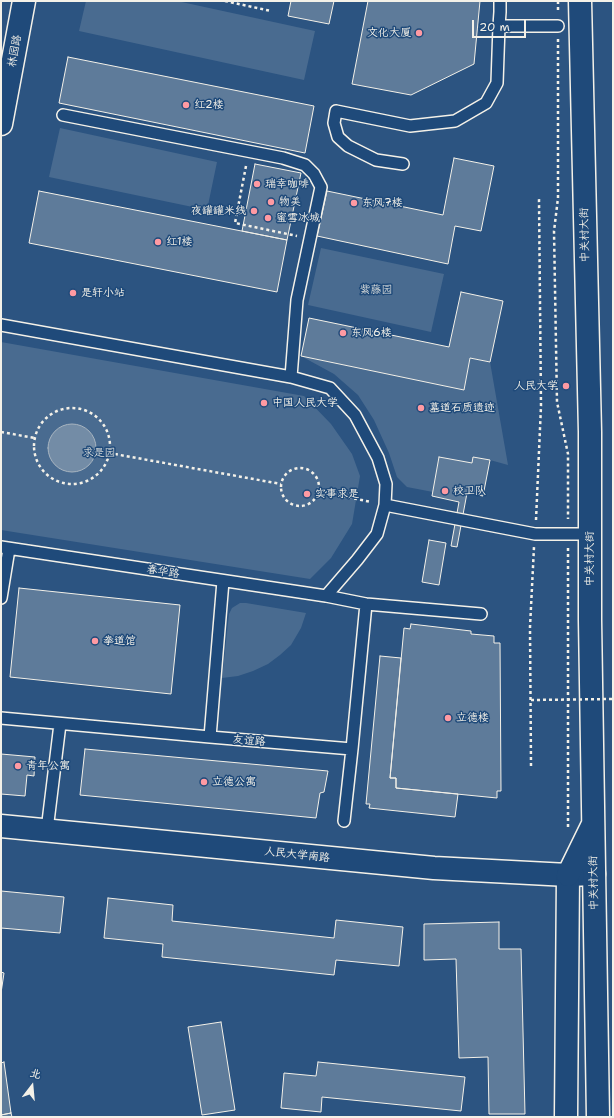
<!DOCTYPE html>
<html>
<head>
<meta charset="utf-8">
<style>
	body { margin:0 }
	#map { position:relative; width:614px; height:1118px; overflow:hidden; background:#2c5481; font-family:"Shantell Sans","LXGW WenKai TC",sans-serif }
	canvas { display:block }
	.frame { position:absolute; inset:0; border:2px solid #f4f1e8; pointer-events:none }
	.north { position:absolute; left:12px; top:1066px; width:40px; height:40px; -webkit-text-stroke:3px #1f4a7a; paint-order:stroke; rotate:16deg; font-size:11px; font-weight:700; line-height:16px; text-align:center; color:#f4f1e8 }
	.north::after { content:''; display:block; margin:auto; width:14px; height:18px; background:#f4f1e8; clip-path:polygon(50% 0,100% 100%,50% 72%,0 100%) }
	.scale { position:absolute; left:472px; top:20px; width:54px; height:18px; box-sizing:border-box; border:2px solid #f4f1e8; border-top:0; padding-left:5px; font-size:12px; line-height:14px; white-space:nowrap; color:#f4f1e8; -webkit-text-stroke:3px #1f4a7a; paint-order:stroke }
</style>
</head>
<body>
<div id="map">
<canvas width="614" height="1118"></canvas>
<div class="frame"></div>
<div class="north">北</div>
<div class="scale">20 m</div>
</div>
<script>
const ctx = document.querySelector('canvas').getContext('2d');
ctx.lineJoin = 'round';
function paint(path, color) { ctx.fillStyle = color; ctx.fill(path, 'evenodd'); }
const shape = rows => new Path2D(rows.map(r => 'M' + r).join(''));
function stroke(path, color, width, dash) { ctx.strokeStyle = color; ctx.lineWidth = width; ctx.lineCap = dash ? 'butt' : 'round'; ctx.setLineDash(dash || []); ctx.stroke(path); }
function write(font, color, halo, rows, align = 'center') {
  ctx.font = font + ' "Shantell Sans","LXGW WenKai TC",sans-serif'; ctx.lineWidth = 3; ctx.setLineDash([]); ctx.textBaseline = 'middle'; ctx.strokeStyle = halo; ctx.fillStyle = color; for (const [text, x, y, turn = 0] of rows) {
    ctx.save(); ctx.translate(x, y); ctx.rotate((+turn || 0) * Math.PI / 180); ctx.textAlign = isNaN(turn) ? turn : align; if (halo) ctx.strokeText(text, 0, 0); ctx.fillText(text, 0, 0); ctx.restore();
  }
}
paint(shape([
	[86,1,177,1,315,31,304,80,79,31],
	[60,128,217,162,207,210,49,177],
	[321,248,444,274,431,332,308,305],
	[1,342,304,396,331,424,352,454,360,476,352,524,331,558,310,579,1,530],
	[301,356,464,390,470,358,490,362,508,465,490,460,472,463,439,457,433,492,407,487,397,477,389,453,374,420,358,395,334,374],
	[240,603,246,603,306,613,301,628,291,645,280,655,268,664,253,671,238,676,222,678,229,614,232,608]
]), '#496b90');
const water = shape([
	'48 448a24 24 0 1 1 48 0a24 24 0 1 1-48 0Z'
]);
paint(water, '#738ca6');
stroke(water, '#a7b4c0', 1);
const building = shape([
	[291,1,334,1,329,24,288,16,291,1],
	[368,1,480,1,474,64,411,95,352,84,368,1],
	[68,57,314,106,305,153,59,103,68,57],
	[454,158,494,166,481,231,455,226,448,264,317,236,327,191,443,215,454,158],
	[255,164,301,173,287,240,242,231,255,164],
	[39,191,287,240,277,292,29,243,39,191],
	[461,292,503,301,490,362,470,358,464,390,301,356,309,318,449,347,461,292],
	[439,457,472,463,473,457,490,460,483,496,467,493,457,547,451,546,459,502,432,496,439,457],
	[429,540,446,543,439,585,422,582,429,540],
	[19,588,180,605,171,694,10,677,19,588],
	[411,624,471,631,471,634,494,636,494,643,500,643,501,791,497,791,497,798,396,788,396,778,390,778,404,628,410,629,411,624],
	[380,656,401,658,390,778,396,778,396,788,458,794,455,817,369,808,370,804,366,804,380,656],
	[85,749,328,771,324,792,320,793,316,818,80,795,85,749],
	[1,754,35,757,34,776,27,775,25,796,1,794,1,754],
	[1,891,64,897,60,933,1,928,1,891],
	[108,898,173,905,172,921,334,938,336,920,403,927,399,966,336,960,334,975,162,957,163,944,104,938,108,898],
	[499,922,499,949,521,949,525,1114,489,1114,488,1057,459,1058,456,959,424,960,424,924,499,922],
	[1,972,4,973,1,993,1,972],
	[221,1022,235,1110,202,1115,188,1027,221,1022],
	[4,1062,11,1113,1,1115,1,1063,4,1062],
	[318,1062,465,1077,461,1111,322,1097,321,1112,281,1108,284,1073,316,1076,318,1062],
	[11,1113,12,1117,1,1117,1,1115,11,1113]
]);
paint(building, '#5e7b9a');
stroke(building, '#f4f1e8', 1);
const service = shape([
	[500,1,500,12,499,26,558,26],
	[63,115,283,158,305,165,314,174,321,187,297,300,291,377],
	[403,164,376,160,348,146,338,137,334,123,336,111,410,126,455,121,486,103,497,83,499,26],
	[1,325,291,377,330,388,355,415,378,458,386,484,385,505,377,534,357,560,326,596],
	[385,505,535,534,590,534],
	[1,547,326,596,366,604,481,614],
	[1,598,9,549],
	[1,718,210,737,352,749,366,604],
	[210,737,223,581],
	[344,821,352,749],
	[47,830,60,724]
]);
const minor = shape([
	[1,124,24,1],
	[1,826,434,868,568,875,594,874]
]);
const tertiary = shape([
	[566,1117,568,875]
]);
const primary = shape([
	[580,1,590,432,590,620,598,1117],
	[568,875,592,826]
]);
stroke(service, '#f4f1e8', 14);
stroke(minor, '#f4f1e8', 25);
stroke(tertiary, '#f4f1e8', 25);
stroke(primary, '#f4f1e8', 25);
stroke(shape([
	[225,1,271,11],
	[558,1,558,12],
	[558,39,558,198,554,231,557,402,568,454,568,519],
	[246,166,235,223,297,236],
	'34 446a38 38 0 1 1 76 0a38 38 0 1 1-76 0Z',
	[1,432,35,438],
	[109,453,281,484],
	'281 487a19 19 0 1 1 38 0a19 19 0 1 1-38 0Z',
	[319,491,371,502],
	[536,520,541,406,539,199],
	[568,548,568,827],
	[531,766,530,627,534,547]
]), '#f4f1e8', 2.5, [3, 3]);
stroke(service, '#1f4a7a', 11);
stroke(minor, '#1f4a7a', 22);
stroke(tertiary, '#1f4a7a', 22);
stroke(primary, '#1f4a7a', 22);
stroke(shape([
	[531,700,613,699]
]), '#f4f1e8', 2.5, [3, 3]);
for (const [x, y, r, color] of [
	[419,33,4,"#ff9aa2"],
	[186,105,4,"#ff9aa2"],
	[257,184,4,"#ff9aa2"],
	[271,202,4,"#ff9aa2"],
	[354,203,4,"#ff9aa2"],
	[254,211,4,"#ff9aa2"],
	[268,218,4,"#ff9aa2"],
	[158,242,4,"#ff9aa2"],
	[73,293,4,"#ff9aa2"],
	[343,333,4,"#ff9aa2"],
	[566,386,4,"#ff9aa2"],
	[264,403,4,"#ff9aa2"],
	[421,408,4,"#ff9aa2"],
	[445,491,4,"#ff9aa2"],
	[307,494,4,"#ff9aa2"],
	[95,641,4,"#ff9aa2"],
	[448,718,4,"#ff9aa2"],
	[18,766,4,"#ff9aa2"],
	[204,782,4,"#ff9aa2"]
]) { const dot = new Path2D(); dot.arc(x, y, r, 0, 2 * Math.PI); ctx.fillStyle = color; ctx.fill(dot); stroke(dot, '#1f4a7a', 1.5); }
write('11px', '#f4f1e8', '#1f4a7a', [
	["文化大厦",411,33,"right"],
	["红2楼",194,105],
	["瑞幸咖啡",265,184],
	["物美",279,202],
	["东风7楼",362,203],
	["夜罐罐米线",246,211,"right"],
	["蜜雪冰城",276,218],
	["红1楼",166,242],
	["是轩小站",81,293],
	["东风6楼",351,333],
	["人民大学",558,386,"right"],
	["中国人民大学",272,403],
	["墓道石质遗迹",429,408],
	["校卫队",453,491],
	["实事求是",315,494],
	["拳道馆",103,641],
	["立德楼",456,718],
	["青年公寓",26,766],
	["立德公寓",212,782]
], 'left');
write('11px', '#f4f1e8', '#1f4a7a', [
	["林园路",15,51,-79],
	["中关村大街",585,235,-91],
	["中关村大街",590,559,-90],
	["春华路",163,572,9],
	["友谊路",249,741,5],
	["人民大学南路",297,855,6],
	["中关村大街",594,883,-91]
]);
write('11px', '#dadddb', '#1f4a7a', [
	["紫藤园",376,290],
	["求是园",99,453]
]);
</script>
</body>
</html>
